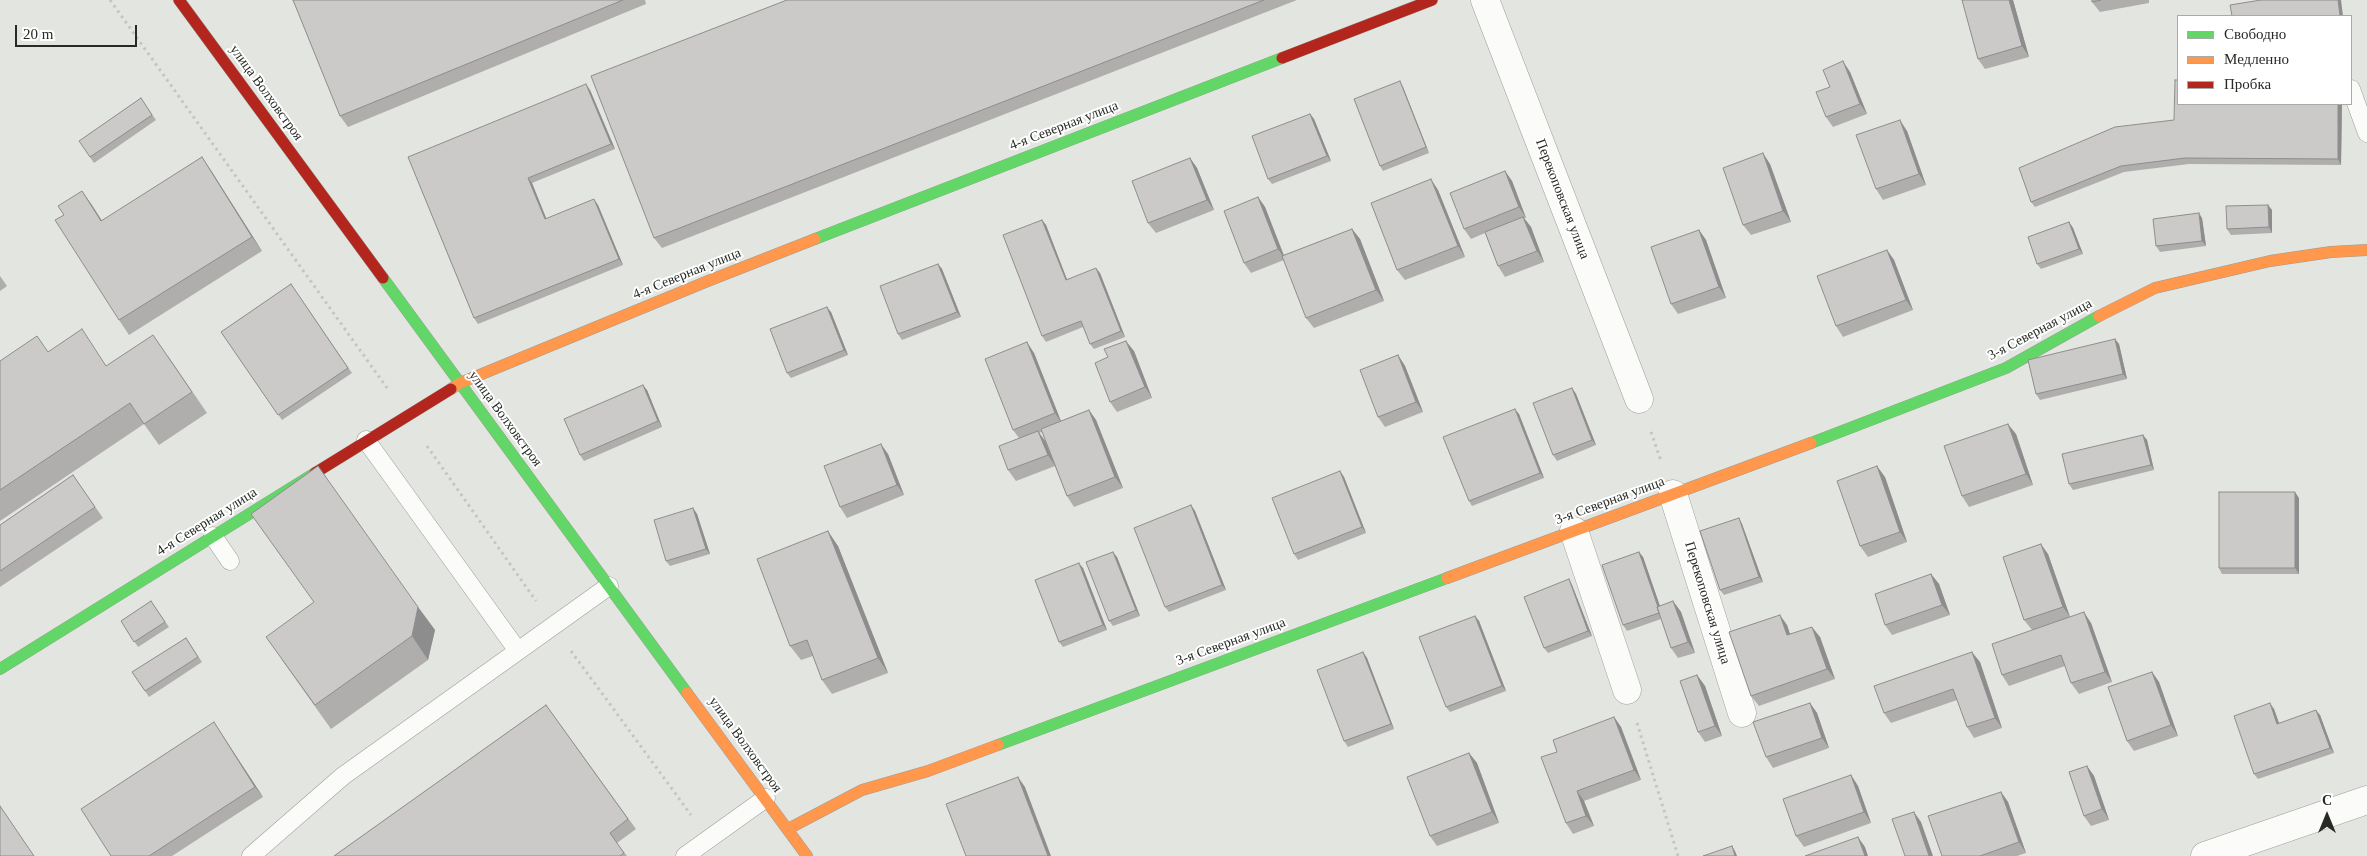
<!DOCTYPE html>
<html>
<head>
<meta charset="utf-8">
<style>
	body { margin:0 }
	#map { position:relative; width:2367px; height:856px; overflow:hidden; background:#e3e6e0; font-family:Georgia,serif }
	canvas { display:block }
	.legend { position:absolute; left:2177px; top:15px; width:175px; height:90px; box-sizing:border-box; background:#fff; border:1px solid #a9aaa8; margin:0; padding:6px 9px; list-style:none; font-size:15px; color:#272a25 }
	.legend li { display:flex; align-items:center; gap:10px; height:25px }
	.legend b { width:25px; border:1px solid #a9aaa8 }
	.north { position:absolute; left:2302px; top:791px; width:50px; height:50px; -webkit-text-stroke:4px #fff; paint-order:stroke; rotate:0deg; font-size:14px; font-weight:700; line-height:20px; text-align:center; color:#272a25 }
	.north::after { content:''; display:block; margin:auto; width:18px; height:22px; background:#272a25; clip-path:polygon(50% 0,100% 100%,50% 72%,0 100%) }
	.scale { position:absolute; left:15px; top:25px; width:122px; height:22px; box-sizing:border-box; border:2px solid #272a25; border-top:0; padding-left:6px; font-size:15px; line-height:18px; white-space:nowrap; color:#272a25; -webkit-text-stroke:4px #fff; paint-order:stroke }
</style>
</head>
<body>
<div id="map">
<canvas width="2367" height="856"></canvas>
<ul class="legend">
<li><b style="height:6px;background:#63d668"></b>Свободно</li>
<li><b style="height:6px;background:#ff974d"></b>Медленно</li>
<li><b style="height:6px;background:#b3261e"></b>Пробка</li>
</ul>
<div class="north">С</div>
<div class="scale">20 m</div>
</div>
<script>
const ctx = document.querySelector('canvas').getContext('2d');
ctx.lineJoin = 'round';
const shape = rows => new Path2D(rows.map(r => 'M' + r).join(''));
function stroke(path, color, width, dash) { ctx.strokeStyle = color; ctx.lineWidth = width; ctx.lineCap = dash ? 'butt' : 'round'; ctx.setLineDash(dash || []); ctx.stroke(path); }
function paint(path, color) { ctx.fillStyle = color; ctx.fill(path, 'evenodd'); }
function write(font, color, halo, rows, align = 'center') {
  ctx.font = font + ' Georgia,serif'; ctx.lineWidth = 4; ctx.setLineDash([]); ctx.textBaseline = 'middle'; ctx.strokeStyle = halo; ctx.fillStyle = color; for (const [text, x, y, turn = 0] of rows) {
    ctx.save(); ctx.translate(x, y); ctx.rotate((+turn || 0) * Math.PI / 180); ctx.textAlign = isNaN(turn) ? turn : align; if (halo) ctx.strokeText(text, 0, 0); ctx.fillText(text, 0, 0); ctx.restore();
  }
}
const lane = shape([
	[2351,89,2367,133],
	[366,440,518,651],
	[213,536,230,561],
	[251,856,343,776,609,586],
	[685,856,766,798]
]);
const street = shape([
	[1485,0,1639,399],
	[1673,494,1742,713],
	[1574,531,1627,690],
	[2205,856,2367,800]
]);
const fast = shape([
	[815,239,1282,58],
	[383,278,687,693],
	[1811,443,2006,368,2099,316],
	[0,669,315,473],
	[998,745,1447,578]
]);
const slow = shape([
	[2099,316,2155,288,2270,261,2331,252,2367,250],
	[451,389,460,383,708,281,815,239],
	[1447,578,1811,443],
	[687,693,807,856],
	[788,829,862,790,928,771,998,745]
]);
const jam = shape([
	[179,0,383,278],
	[1282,58,1432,0],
	[315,473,451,389]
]);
stroke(lane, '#9c9e99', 19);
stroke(street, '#9c9e99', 29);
stroke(fast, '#9c9e99', 12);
stroke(slow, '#9c9e99', 12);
stroke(jam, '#9c9e99', 12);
stroke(shape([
	[110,0,387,388],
	[1651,432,1661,461],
	[427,446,536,601],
	[571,651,691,815],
	[1637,723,1678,856]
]), '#c2c5c1', 3, [2.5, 4]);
stroke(lane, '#fbfbfa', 18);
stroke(street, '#fbfbfa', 28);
stroke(fast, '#63d668', 11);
stroke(slow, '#ff974d', 11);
stroke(jam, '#b3261e', 11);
paint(shape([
	[293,0,645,0,646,4,348,127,340,116],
	[787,0,1297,0,662,248,654,238],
	[1963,0,2013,0,2029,57,1985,69,1978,59],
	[2092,0,2149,0,2149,3,2100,12,2092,2],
	[1850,72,1867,114,1833,127,1826,117,1830,87],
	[1403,87,1429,153,1383,171,1380,166],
	[590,90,615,149,532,183,546,219,598,205,623,265,478,324,474,318,408,157],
	[141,98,156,120,94,163,79,141],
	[2342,104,2341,165,2189,164,2124,172,2035,207,2031,202,2019,168],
	[1310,114,1314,119,1331,161,1272,184,1268,179],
	[1907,131,1926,185,1883,200,1876,189],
	[202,157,212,172,262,251,129,335,119,320,64,215,82,191,102,221],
	[1190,158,1197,168,1214,210,1156,233,1148,223],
	[1770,164,1791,222,1751,235,1743,225],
	[1505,171,1512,181,1526,218,1524,218,1531,227,1544,262,1505,277,1498,266,1485,233,1471,239,1464,229],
	[1438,190,1465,257,1405,280,1397,270],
	[1258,197,1265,207,1284,255,1352,229,1360,239,1384,301,1314,328,1306,318,1284,260,1251,273,1244,263],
	[2268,205,2272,210,2272,233,2231,235,2227,229],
	[2202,218,2206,246,2160,252,2156,246],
	[1042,220,1046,225,1067,279,1100,273,1125,337,1094,349,1090,344,1083,327,1046,342,1042,336],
	[2069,222,2073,228,2083,254,2041,269,2037,264],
	[1699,230,1706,240,1726,298,1678,314,1671,304],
	[1887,250,1894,260,1913,310,1843,337,1836,326],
	[938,264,942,269,961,317,902,340,898,334],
	[0,276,7,286,0,291],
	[291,284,352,373,282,420,221,332],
	[831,312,848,355,791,378,787,373],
	[2115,339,2119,344,2127,379,2040,400,2036,394],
	[1134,351,1152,398,1117,412,1110,402,1108,357],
	[48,352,107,366,168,356,207,413,159,445,144,424,0,521,0,361],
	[1034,353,1061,421,1089,410,1096,420,1123,488,1074,507,1067,496,1055,466,1016,481,1008,470,1019,438,1013,430],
	[1042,432,1045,441,1039,433],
	[1398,355,1405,366,1423,412,1385,427,1378,417],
	[1572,388,1576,394,1596,445,1557,461,1553,455],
	[647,390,662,427,584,461,580,455],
	[1519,414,1544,478,1472,506,1469,501],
	[2016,434,2033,485,1969,507,1962,496],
	[2143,435,2147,440,2154,470,2073,490,2069,484],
	[888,454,904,495,847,518,840,507],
	[1340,471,1344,477,1366,533,1298,560,1294,554],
	[73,475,103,518,0,587,0,525],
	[1885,477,1907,542,1868,557,1860,546],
	[2299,498,2299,574,2222,574,2219,568],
	[1191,505,1195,511,1226,590,1169,612,1165,607],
	[693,508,697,514,710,554,670,566,666,561],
	[1739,518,1742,524,1763,582,1724,595,1720,590],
	[838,546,888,673,832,694,822,680,813,656,801,660,790,646],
	[1639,552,1643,557,1660,606,1673,601,1681,612,1695,653,1678,658,1671,648,1661,619,1627,631,1623,625],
	[2048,554,2070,617,2091,623,2112,682,2079,694,2071,683,2065,666,2009,686,2002,675,2032,630,2024,620],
	[1117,557,1140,616,1113,626,1109,621],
	[1083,568,1107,630,1063,647,1059,642],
	[1931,574,1939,584,1950,615,1892,635,1885,625],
	[1569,579,1572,585,1592,636,1548,653,1544,648],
	[151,601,169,627,138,647,121,621],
	[418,607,435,630,428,660,331,729,282,660],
	[1475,616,1479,621,1506,691,1450,712,1446,707],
	[1787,625,1790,634,1820,637,1835,679,1759,706,1751,696],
	[186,638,202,662,149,697,132,672],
	[1363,652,1367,658,1394,729,1348,747,1344,741],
	[1980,662,2002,728,1974,738,1967,727,1957,700,1891,723,1884,713],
	[2152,672,2159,682,2178,736,2134,751,2127,741],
	[1697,675,1705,686,1722,736,1705,742,1698,732],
	[1810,703,1817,713,1829,748,1773,768,1766,757],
	[546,705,636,829,617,843,627,856,334,856],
	[2274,709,2279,723,2320,715,2334,753,2258,779,2254,774],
	[1614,717,1621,727,1641,780,1584,801,1594,826,1573,834,1566,823,1557,752],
	[214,722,263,797,172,856,111,856],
	[1469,753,1477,763,1499,823,1437,846,1430,836],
	[2087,766,2094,776,2109,820,2091,826,2084,816],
	[1851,775,1858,786,1871,823,1804,847,1796,836],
	[2001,792,2008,802,2026,853,2017,856,1942,856]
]), '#afaead');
paint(shape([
	[2009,0,2013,0,2029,57,2022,46],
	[2338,0,2341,0,2343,16,2340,16],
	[1843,61,1850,72,1867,114,1860,104],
	[1400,81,1403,87,1429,153,1426,147],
	[586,84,590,90,615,149,611,144],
	[2338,104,2342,104,2341,165,2338,159],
	[1310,114,1314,119,1331,161,1327,156],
	[1900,120,1907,131,1926,185,1919,174],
	[1763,153,1770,164,1791,222,1783,211],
	[202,157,212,172,262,251,252,237],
	[1190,158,1197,168,1214,210,1207,200],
	[1505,171,1512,181,1526,218,1519,207],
	[528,178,532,183,549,225,545,219],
	[1431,179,1438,190,1465,257,1458,246],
	[82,191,92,205,111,235,101,221],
	[1258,197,1265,207,1285,259,1278,249],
	[594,199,598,205,623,265,619,259],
	[2268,205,2272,210,2272,233,2269,227],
	[2199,213,2202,218,2206,246,2202,241],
	[1523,217,1531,227,1544,262,1537,251],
	[1042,220,1046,225,1069,285,1066,280],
	[2069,222,2073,228,2083,254,2079,249],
	[1352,229,1360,239,1384,301,1376,290],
	[1699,230,1706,240,1726,298,1719,287],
	[1887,250,1894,260,1913,310,1906,300],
	[938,264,942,269,961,317,957,312],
	[1096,268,1100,273,1125,337,1121,331],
	[827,307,831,312,848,355,844,350],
	[2115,339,2119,344,2127,379,2123,374],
	[1126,341,1134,351,1152,398,1145,387],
	[1027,342,1034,353,1062,424,1055,413],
	[1398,355,1405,366,1423,412,1416,402],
	[643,385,647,390,662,427,658,421],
	[1572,388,1576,394,1596,445,1592,440],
	[1515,409,1519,414,1544,478,1540,473],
	[1089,410,1096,420,1123,488,1115,477],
	[2008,424,2016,434,2033,485,2026,474],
	[1038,431,1045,441,1055,466,1048,455],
	[2143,435,2147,440,2154,470,2151,465],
	[881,444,888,454,904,495,897,485],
	[1877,466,1885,477,1907,542,1900,532],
	[1340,471,1344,477,1366,533,1362,527],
	[2295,492,2299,498,2299,574,2295,568],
	[1191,505,1195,511,1226,590,1222,585],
	[693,508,697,514,710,554,706,549],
	[1739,518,1742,524,1763,582,1759,577],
	[828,531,838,546,888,673,878,658],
	[2041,544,2048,554,2070,617,2063,607],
	[1113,552,1117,557,1140,616,1136,610],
	[1639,552,1643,557,1664,618,1660,612],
	[1079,563,1083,568,1107,630,1103,625],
	[1931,574,1939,584,1950,615,1942,605],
	[1569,579,1572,585,1592,636,1588,631],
	[1673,601,1681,612,1695,653,1688,642],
	[418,607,435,630,428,660,412,636],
	[2084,612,2091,623,2112,682,2105,672],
	[1780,615,1787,625,1794,646,1787,635],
	[1475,616,1479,621,1506,691,1502,686],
	[1812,627,1820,637,1835,679,1827,669],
	[1363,652,1367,658,1394,729,1391,724],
	[1972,652,1980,662,2002,728,1995,718],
	[2152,672,2159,682,2178,736,2171,725],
	[1697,675,1705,686,1722,736,1715,726],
	[1810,703,1817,713,1829,748,1822,738],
	[2270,703,2274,709,2281,729,2277,724],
	[2316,710,2320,715,2334,753,2330,748],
	[1614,717,1621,727,1641,780,1634,770],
	[214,722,221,733,263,797,255,787],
	[1469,753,1477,763,1499,823,1492,812],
	[2087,766,2094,776,2109,820,2102,809],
	[1851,775,1858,786,1871,823,1864,812],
	[1018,777,1025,787,1051,856,1048,856],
	[1577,791,1584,801,1594,826,1586,816],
	[2001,792,2008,802,2026,853,2019,842],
	[1914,812,1921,822,1933,856,1929,856],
	[1858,837,1865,847,1868,856,1865,856],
	[1732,846,1735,851,1737,856,1735,856]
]), '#8e8d8d');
const building = shape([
	[293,0,623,0,340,116,293,0],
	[787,0,1264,0,654,238,591,76,787,0],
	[1962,0,2009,0,2022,46,1978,59,1962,0],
	[2092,0,2101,0,2092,2,2092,0],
	[2261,0,2338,0,2340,16,2232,16,2230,5,2261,0],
	[1843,61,1860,104,1826,117,1816,92,1830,87,1823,70,1843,61],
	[2175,80,2178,80,2178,104,2338,104,2338,159,2185,158,2121,166,2031,202,2019,168,2115,127,2174,120,2175,80],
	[1400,81,1426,147,1380,166,1354,99,1400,81],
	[586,84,611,144,528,178,545,219,594,199,619,259,474,318,408,157,586,84],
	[141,98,152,115,90,157,79,141,141,98],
	[1310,114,1327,156,1268,179,1252,136,1310,114],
	[1900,120,1919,174,1876,189,1856,135,1900,120],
	[1763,153,1783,211,1743,225,1723,168,1763,153],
	[202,157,252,237,119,320,55,220,64,215,58,206,82,191,101,221,202,157],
	[1190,158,1207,200,1148,223,1132,181,1190,158],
	[1505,171,1519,207,1464,229,1450,193,1505,171],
	[1431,179,1458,246,1397,270,1371,203,1431,179],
	[1258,197,1278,249,1244,263,1224,211,1258,197],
	[2268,205,2269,227,2227,229,2226,206,2268,205],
	[2199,213,2202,241,2156,246,2153,219,2199,213],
	[1523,217,1537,251,1498,266,1485,232,1523,217],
	[1042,220,1066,280,1096,268,1121,331,1090,344,1081,321,1042,336,1003,235,1042,220],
	[2069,222,2079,249,2037,264,2028,237,2069,222],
	[1352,229,1376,290,1306,318,1282,256,1352,229],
	[1699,230,1719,287,1671,304,1651,247,1699,230],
	[1887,250,1906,300,1836,326,1817,276,1887,250],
	[938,264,957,312,898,334,880,286,938,264],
	[291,284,348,368,278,415,221,332,291,284],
	[827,307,844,350,787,373,770,329,827,307],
	[82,329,106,366,153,335,192,392,144,424,130,403,0,490,0,361,37,336,48,352,82,329],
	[2115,339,2123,374,2036,394,2028,360,2115,339],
	[1126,341,1145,387,1110,402,1095,363,1108,357,1104,349,1126,341],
	[1027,342,1055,413,1013,430,985,359,1027,342],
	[1398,355,1416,402,1378,417,1360,370,1398,355],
	[643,385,658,421,580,455,564,419,643,385],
	[1572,388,1592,440,1553,455,1533,403,1572,388],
	[1515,409,1540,473,1469,501,1443,437,1515,409],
	[1089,410,1115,477,1067,496,1041,429,1089,410],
	[2008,424,2026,474,1962,496,1944,446,2008,424],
	[1038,431,1048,455,1008,470,999,446,1038,431],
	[2143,435,2151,465,2069,484,2062,454,2143,435],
	[881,444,897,485,840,507,824,466,881,444],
	[318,466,418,607,412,636,315,705,266,637,314,602,251,514,318,466],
	[1877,466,1900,532,1860,546,1837,481,1877,466],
	[1340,471,1362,527,1294,554,1272,498,1340,471],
	[73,475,95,507,0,571,0,525,73,475],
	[2219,492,2295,492,2295,568,2219,568,2219,492],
	[1191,505,1222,585,1165,607,1134,528,1191,505],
	[693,508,706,549,666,561,654,520,693,508],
	[1739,518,1759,577,1720,590,1700,531,1739,518],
	[828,531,878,658,822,680,807,640,790,646,757,559,828,531],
	[2041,544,2063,607,2024,620,2003,557,2041,544],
	[1113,552,1136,610,1109,621,1086,562,1113,552],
	[1639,552,1658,607,1657,607,1659,613,1623,625,1602,565,1639,552],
	[1079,563,1103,625,1059,642,1035,580,1079,563],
	[1931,574,1942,605,1885,625,1875,594,1931,574],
	[1569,579,1588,631,1544,648,1524,597,1569,579],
	[151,601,165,622,134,642,121,621,151,601],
	[1673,601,1688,642,1671,648,1657,607,1673,601],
	[2084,612,2105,672,2071,683,2061,655,2002,675,1992,644,2084,612],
	[1780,615,1787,635,1812,627,1827,669,1751,696,1729,632,1780,615],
	[1475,616,1502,686,1446,707,1419,637,1475,616],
	[186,638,198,657,145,691,132,672,186,638],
	[1363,652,1391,724,1344,741,1317,670,1363,652],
	[1972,652,1995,718,1967,727,1953,689,1884,713,1874,686,1972,652],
	[2152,672,2171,725,2127,741,2108,687,2152,672],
	[1697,675,1715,726,1698,732,1680,681,1697,675],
	[1810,703,1822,738,1766,757,1753,722,1810,703],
	[2270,703,2277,724,2316,710,2330,748,2254,774,2234,716,2270,703],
	[546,705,628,819,610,833,624,853,620,856,334,856,546,705],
	[1614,717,1634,770,1577,791,1586,816,1566,823,1541,757,1557,752,1553,740,1614,717],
	[214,722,255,787,149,856,111,856,81,809,214,722],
	[1469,753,1492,812,1430,836,1407,777,1469,753],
	[2087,766,2102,809,2084,816,2069,772,2087,766],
	[1851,775,1864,812,1796,836,1783,799,1851,775],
	[1018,777,1048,856,966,856,946,804,1018,777],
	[2001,792,2019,842,1980,856,1942,856,1928,816,2001,792],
	[0,806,34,856,0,856,0,806],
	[1914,812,1929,856,1905,856,1892,819,1914,812],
	[1858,837,1865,856,1805,856,1858,837],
	[1732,846,1735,856,1703,856,1732,846]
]);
paint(building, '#cbcac9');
stroke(building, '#8e8d8d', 1);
write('14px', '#272a25', '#fff', [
	["улица Волховстроя",266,93,54],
	["4-я Северная улица",1064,126,-21],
	["Перекоповская улица",1562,199,69],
	["4-я Северная улица",687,274,-22],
	["3-я Северная улица",2040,330,-28],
	["улица Волховстроя",505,419,54],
	["3-я Северная улица",1610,501,-20],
	["4-я Северная улица",207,522,-32],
	["Перекоповская улица",1707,603,73],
	["3-я Северная улица",1231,642,-20],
	["улица Волховстроя",745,745,54]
]);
</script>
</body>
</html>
